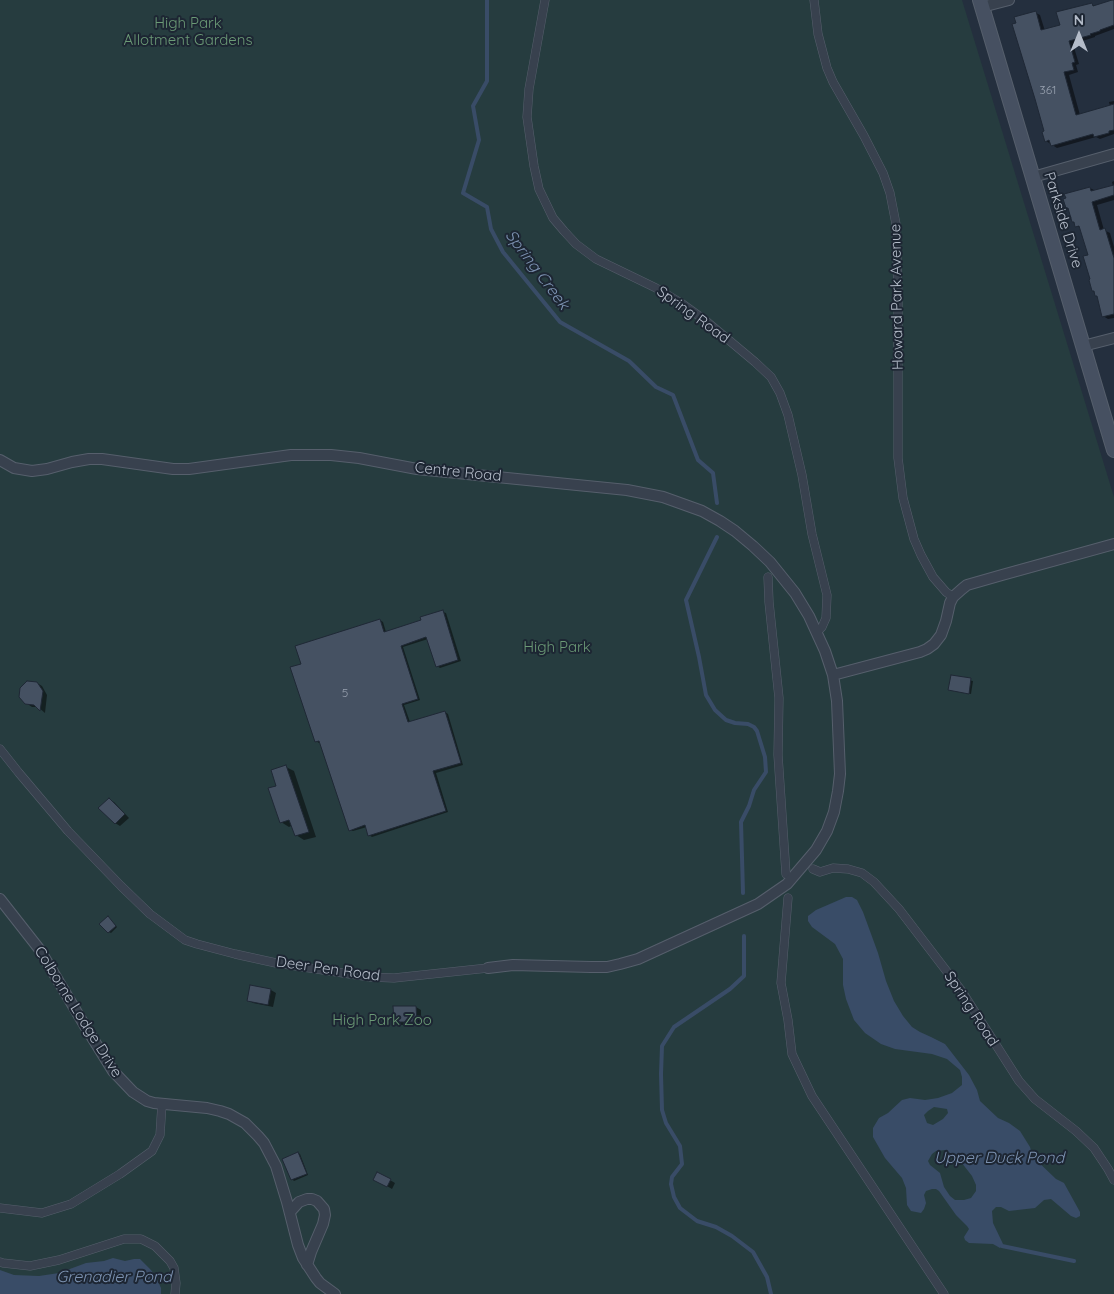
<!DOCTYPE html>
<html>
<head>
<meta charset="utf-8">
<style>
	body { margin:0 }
	#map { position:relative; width:1114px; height:1294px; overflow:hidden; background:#242f3e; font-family:Quicksand,sans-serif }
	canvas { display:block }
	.north { position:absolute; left:1054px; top:10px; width:50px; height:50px; -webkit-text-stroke:4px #1d2633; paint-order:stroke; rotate:0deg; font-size:14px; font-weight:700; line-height:20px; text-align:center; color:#b4bcc9 }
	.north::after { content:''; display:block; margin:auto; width:18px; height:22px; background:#b4bcc9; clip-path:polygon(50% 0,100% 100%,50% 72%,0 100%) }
</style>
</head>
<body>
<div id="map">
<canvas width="1114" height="1294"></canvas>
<div class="north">N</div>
</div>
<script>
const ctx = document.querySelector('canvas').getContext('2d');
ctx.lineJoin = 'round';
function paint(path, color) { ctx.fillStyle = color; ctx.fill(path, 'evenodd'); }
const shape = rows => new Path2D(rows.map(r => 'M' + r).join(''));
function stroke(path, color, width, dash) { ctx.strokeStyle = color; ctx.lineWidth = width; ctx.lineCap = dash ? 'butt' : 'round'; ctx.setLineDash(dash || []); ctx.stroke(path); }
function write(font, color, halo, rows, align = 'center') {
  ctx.font = font + ' Quicksand,sans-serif'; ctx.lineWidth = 4; ctx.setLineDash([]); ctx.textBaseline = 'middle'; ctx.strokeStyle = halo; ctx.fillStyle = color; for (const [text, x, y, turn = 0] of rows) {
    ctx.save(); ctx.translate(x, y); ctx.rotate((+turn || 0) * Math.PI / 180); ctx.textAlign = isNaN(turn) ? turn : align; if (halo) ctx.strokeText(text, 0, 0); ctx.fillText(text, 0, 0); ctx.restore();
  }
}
paint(shape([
	[0,0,962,0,1114,497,1114,1294,0,1294]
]), '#263c3f');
paint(shape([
	[846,897,852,897,857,900,863,912,878,953,886,981,894,1001,903,1016,912,1027,920,1032,931,1037,945,1044,969,1075,977,1090,980,1101,998,1118,1009,1123,1020,1131,1030,1147,1033,1157,1056,1179,1064,1183,1080,1212,1080,1216,1076,1218,1071,1216,1051,1199,1044,1200,1035,1208,1009,1211,1001,1207,996,1207,992,1211,993,1223,1003,1244,1000,1248,993,1244,969,1243,965,1240,964,1237,969,1229,967,1226,956,1215,939,1191,936,1189,932,1189,926,1191,924,1195,926,1203,924,1209,921,1213,911,1211,907,1205,906,1188,902,1178,885,1158,873,1137,873,1128,879,1118,888,1113,902,1100,910,1098,925,1100,938,1098,952,1093,962,1085,962,1077,960,1070,947,1059,932,1054,895,1049,881,1044,865,1033,854,1020,846,999,843,985,843,959,835,944,812,927,808,921,808,916,816,910],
	[934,1107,947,1109,948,1113,943,1119,933,1125,927,1123,924,1115,928,1111],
	[945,1150,958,1158,972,1176,976,1185,976,1191,971,1198,964,1200,955,1200,950,1196,944,1187,940,1173,930,1165,928,1161,932,1154,936,1151],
	[113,1258,125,1261,134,1259,140,1259,150,1269,155,1275,161,1288,161,1294,0,1294,0,1270,14,1275,39,1276,59,1273,86,1263,104,1261]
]), '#394c67');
paint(shape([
	[1112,0,1114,0,1114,29,1095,36,1095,37,1073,44,1079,64,1076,65,1078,72,1069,75,1080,115,1110,106,1109,102,1114,101,1114,134,1100,139,1096,137,1057,148,1046,141,1036,13,1040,15,1045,31,1061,26,1091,4,1095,6,1112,1],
	[1114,181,1114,200,1097,205,1104,230,1110,233,1114,247,1114,318,1108,319,1103,316,1098,296,1096,292,1093,291,1089,256,1082,229,1077,226,1070,209,1067,208,1090,188,1096,191,1113,186,1112,182],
	[443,612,446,613,461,661,440,668,437,666,428,639,403,647,420,700,404,705,410,722,445,712,448,714,463,765,436,773,448,812,372,837,369,835,367,827,353,831,350,830,321,742,319,743,316,741,303,664,380,620,383,622,386,632,423,621],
	[952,676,973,681,971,694,950,690],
	[37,683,42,686,47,695,45,713,38,707,32,707,26,703],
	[286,767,294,771,316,837,304,840,296,835,293,825,289,827,281,822,277,787],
	[109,800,114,802,129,818,120,826,115,823],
	[110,919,117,927,111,933,109,932],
	[251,986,271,990,276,993,273,1007,253,1003,248,1000],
	[416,1007,421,1010,421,1024,400,1025,395,1022],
	[298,1153,300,1154,308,1175,294,1181,292,1179],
	[378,1173,395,1183,392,1189,375,1179]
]), '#0007');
stroke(shape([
	[487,0,487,81,473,106,479,140,463,193,487,207,491,229,503,252,560,322,629,361,656,387,673,395,698,460,713,473,717,503],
	[717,537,686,600,699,657,706,695,715,710,726,720,735,723,748,724,754,727,757,731,765,757,766,772,754,790,749,806,741,822,743,893],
	[744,936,744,976,730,989,674,1027,662,1046,661,1074,662,1110,666,1123,680,1146,682,1164,672,1177,671,1184,674,1197,680,1208,697,1221,716,1227,732,1236,753,1252,767,1277,771,1294],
	[1002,1246,1074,1261]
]), '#394c67', 4);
const building = shape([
	[1112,0,1114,0,1114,25,1100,30,1100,31,1090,34,1091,35,1069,41,1075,62,1072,63,1074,70,1064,72,1076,115,1114,104,1114,130,1109,131,1109,133,1094,137,1093,134,1051,146,1049,140,1045,142,1042,132,1044,131,1035,99,1012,24,1016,23,1014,17,1036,11,1041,30,1060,25,1056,12,1092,3,1093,6,1112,0],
	[1114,185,1114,195,1092,202,1100,230,1105,228,1114,258,1114,314,1102,317,1097,296,1095,296,1094,291,1092,291,1089,280,1090,279,1083,256,1088,255,1079,226,1075,227,1074,222,1072,222,1068,208,1066,208,1063,199,1066,198,1064,194,1090,187,1091,191,1114,185],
	[443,610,458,660,436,667,426,637,401,646,418,699,402,704,408,722,445,711,461,763,433,771,446,811,368,836,365,825,349,831,319,741,315,742,290,667,301,664,295,646,380,619,384,632,421,620,420,617,443,610],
	[951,675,971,678,969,694,948,690,951,675],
	[27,681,37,682,43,691,40,711,34,705,25,704,19,697,20,688,27,681],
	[286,765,309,832,295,836,289,820,280,823,268,788,276,786,271,770,286,765],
	[109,798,125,814,115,824,98,808,109,798],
	[108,916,116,926,108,933,99,924,108,916],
	[250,985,271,989,268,1005,247,1001,250,985],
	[393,1006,416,1006,417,1022,394,1022,393,1006],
	[298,1152,307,1174,291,1180,282,1159,298,1152],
	[377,1172,391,1179,387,1187,373,1180,377,1172]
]);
paint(building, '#455162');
stroke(building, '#1f2835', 1);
const pedestrian = shape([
	[545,0,529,89,527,117,534,166,539,189,553,218,564,231,576,244,596,259,656,288,681,303,706,321,755,362,771,377,780,393,788,415,802,475,812,534,827,595,826,618,822,627,817,632],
	[814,0,818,34,827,68,833,82,864,136,883,173,890,193,896,224,898,295,898,458,903,498,914,539,921,555,933,577,946,592,953,597],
	[768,577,769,602,779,698,778,755,786,874],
	[0,749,19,773,68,831,121,886,150,914,185,940,197,944,235,954,276,963,370,977,394,978,488,968],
	[813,869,820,872,833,868,848,869,862,873,874,882,899,909,961,990,1019,1081,1035,1099,1076,1131,1094,1148,1108,1169,1114,1180],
	[788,898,781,983,788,1020,792,1054,812,1096,944,1294],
	[0,1208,42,1213,71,1204,120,1174,152,1151,160,1135,162,1104],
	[0,1262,3,1263,30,1266,59,1260,124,1239,141,1239,155,1246,170,1261,174,1268,176,1283,175,1294]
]);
const minor = shape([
	[982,7,1009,0],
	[1033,177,1114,154],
	[1083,346,1114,338],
	[0,460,14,468,32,471,47,469,72,462,89,459,102,459,173,469,189,469,291,455,331,455,359,458,417,469,627,490,663,497,702,511,720,521,735,531,753,546,770,562,795,593,809,616,825,651,833,675,837,701,840,774,838,791,834,812,827,831,816,850,787,884,758,904,638,959,620,964,607,967,591,967,513,965,488,968],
	[833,675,920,652,927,649,934,644,941,635,946,621,950,603,953,597,962,589,967,585,1002,575,1114,544],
	[0,899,40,950,85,1026,113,1071,133,1092,147,1101,154,1103,207,1108,220,1111,229,1114,245,1123,258,1136,264,1143,276,1166,287,1202,298,1245,303,1258,316,1278,320,1283,335,1294],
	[290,1212,299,1202,307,1199,312,1199,317,1201,324,1209,325,1215,323,1224,311,1252,307,1265]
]);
const secondary = shape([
	[980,0,1114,450]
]);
stroke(pedestrian, '#565f6c', 9);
stroke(minor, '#565f6c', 12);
stroke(secondary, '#565f6c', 16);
stroke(pedestrian, '#38414e', 8);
stroke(minor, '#38414e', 10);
stroke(secondary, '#465061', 14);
write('12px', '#98a1af', null, [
	["361",1048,90],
	["5",345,693]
]);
write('15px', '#6b9a76', '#1d2633', [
	["High Park",188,23],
	["Allotment Gardens",188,40],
	["High Park",557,647],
	["High Park Zoo",382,1020]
]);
write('15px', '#b4bcc9', '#1d2633', [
	["Parkside Drive",1063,220,73],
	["Howard Park Avenue",897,297,-91],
	["Spring Road",693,315,36],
	["Centre Road",458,472,6],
	["Deer Pen Road",328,969,8],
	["Spring Road",971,1009,57],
	["Colborne Lodge Drive",78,1012,58]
]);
write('italic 16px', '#7c92b1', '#1d2633', [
	["Spring Creek",537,270,53],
	["Upper Duck Pond",999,1158],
	["Grenadier Pond",114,1277]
]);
</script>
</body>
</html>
